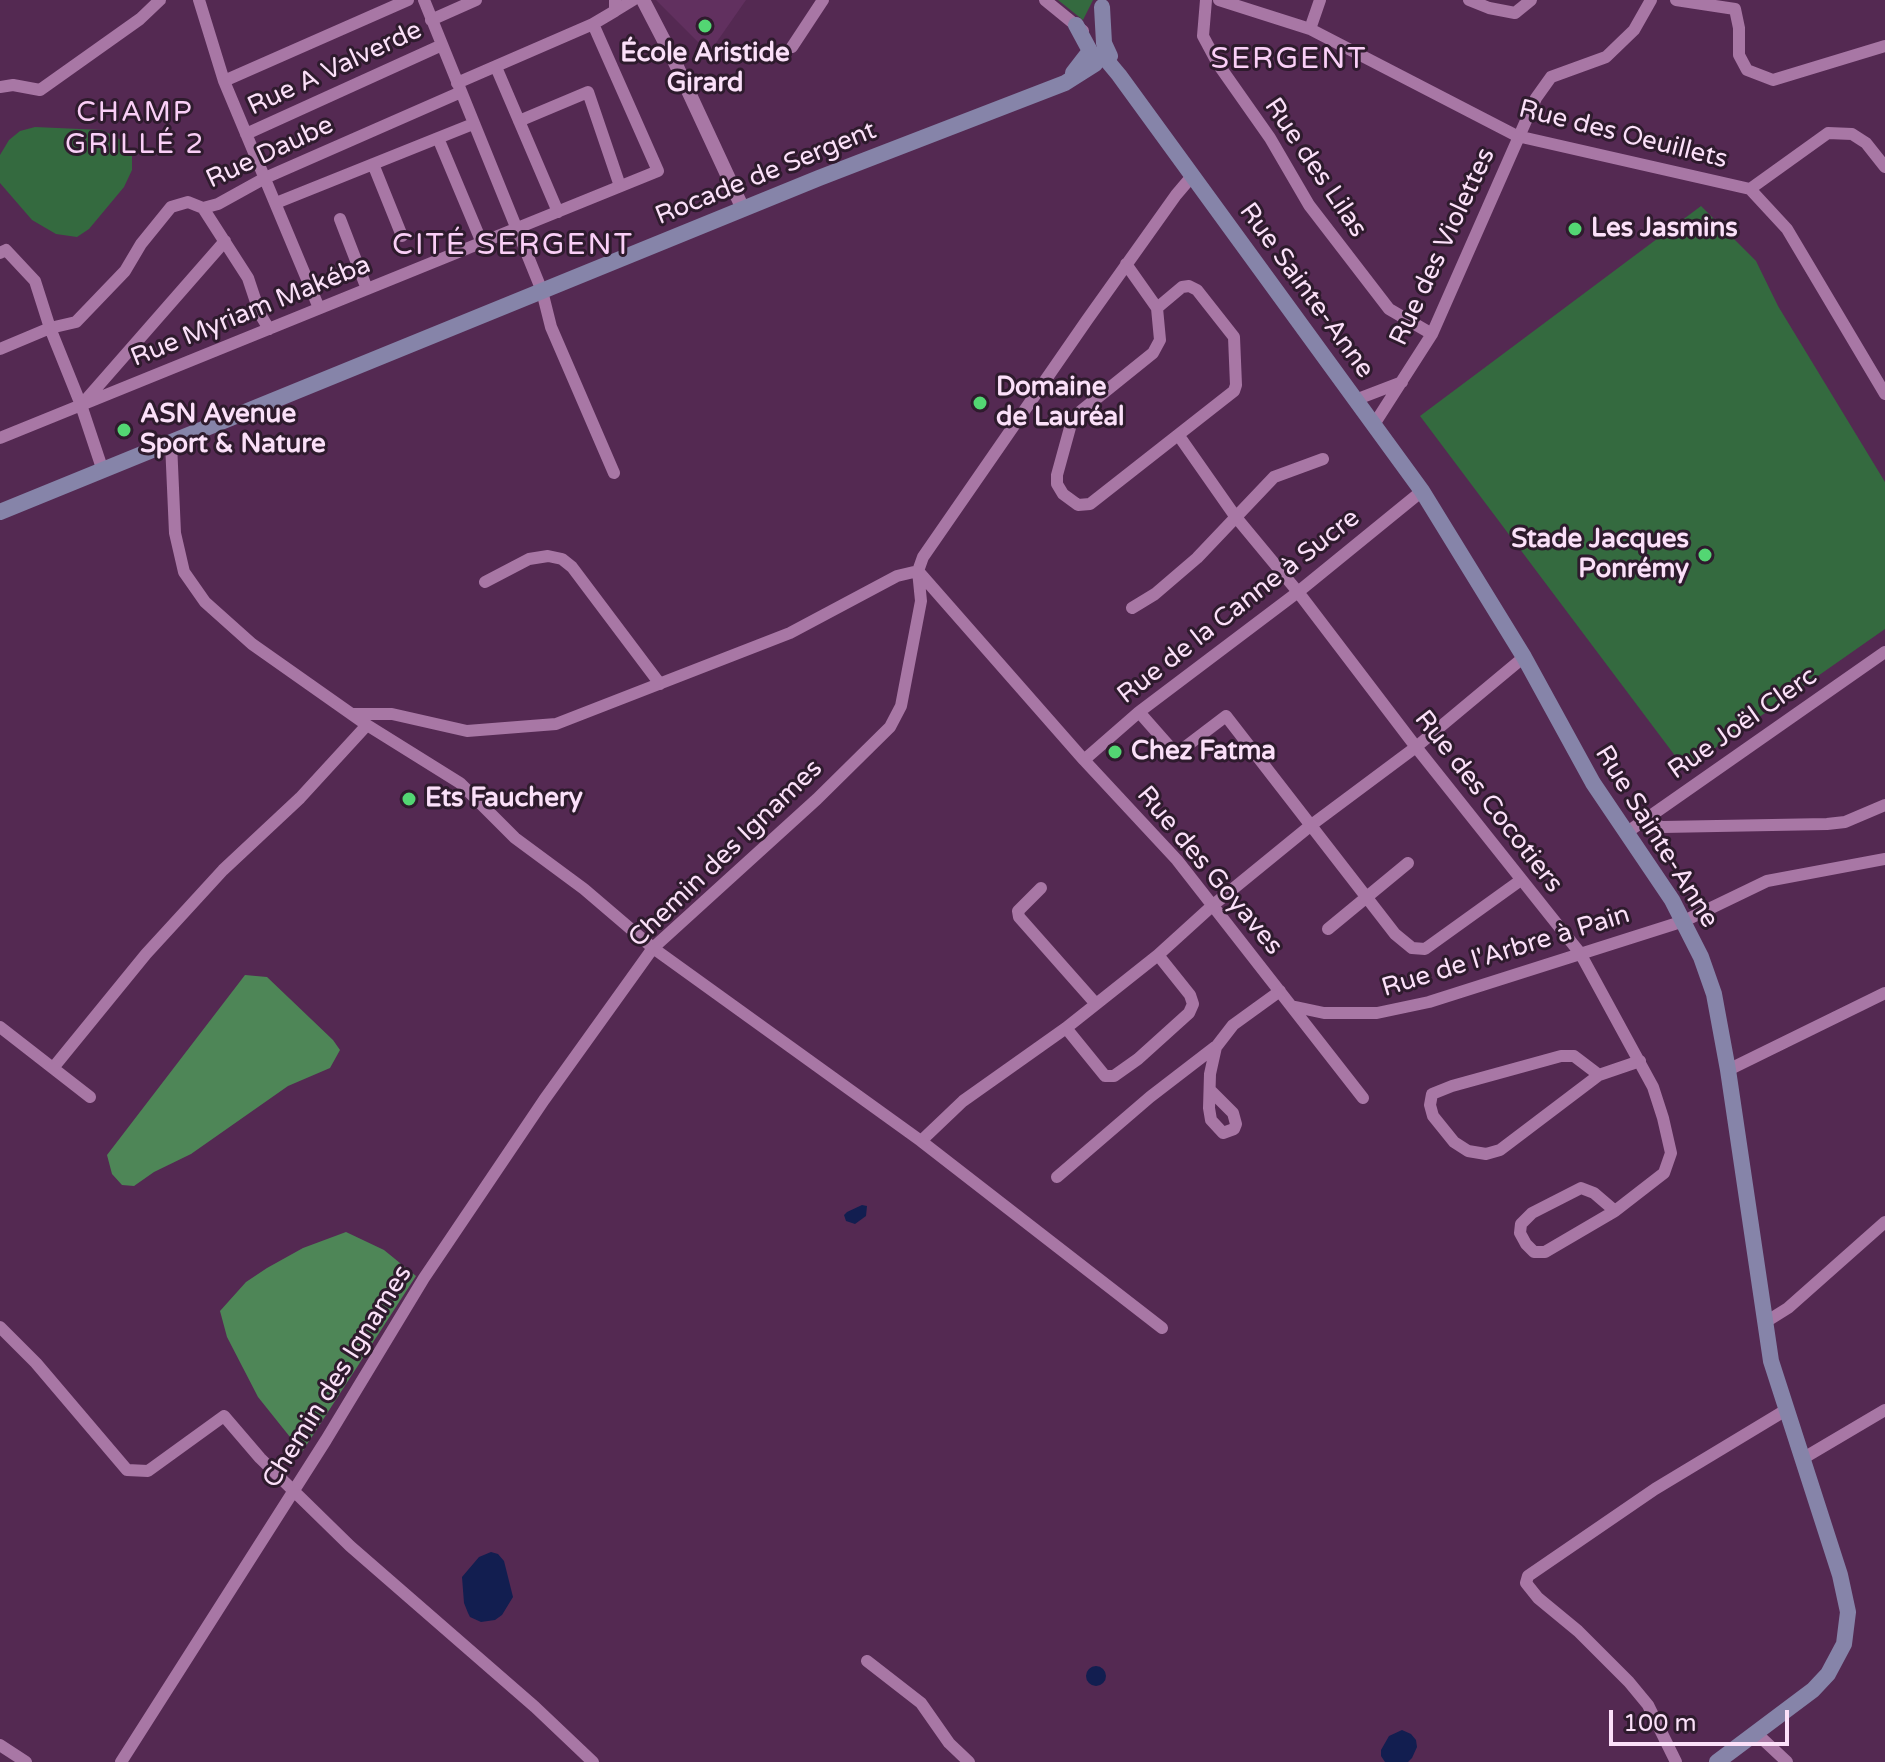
<!DOCTYPE html>
<html>
<head>
<meta charset="utf-8">
<style>
	body { margin:0 }
	#map { position:relative; width:1885px; height:1762px; overflow:hidden; background:#542952; font-family:"Varela Round",sans-serif }
	canvas { display:block }
	.scale { position:absolute; left:1609px; top:1710px; width:180px; height:36px; box-sizing:border-box; border:4px solid #fbe0f9; border-top:0; padding-left:10px; font-size:24px; line-height:28px; white-space:nowrap; color:#fbe0f9; -webkit-text-stroke:6px #2e1b2d; paint-order:stroke }
</style>
</head>
<body>
<div id="map">
<canvas width="1885" height="1762"></canvas>
<div class="scale">100 m</div>
</div>
<script>
const ctx = document.querySelector('canvas').getContext('2d');
ctx.lineJoin = 'round';
function paint(path, color) { ctx.fillStyle = color; ctx.fill(path, 'evenodd'); }
const shape = rows => new Path2D(rows.map(r => 'M' + r).join(''));
function stroke(path, color, width, dash) { ctx.strokeStyle = color; ctx.lineWidth = width; ctx.lineCap = dash ? 'butt' : 'round'; ctx.setLineDash(dash || []); ctx.stroke(path); }
function write(font, color, halo, rows, align = 'center') {
  ctx.font = font + ' "Varela Round",sans-serif'; ctx.lineWidth = 6; ctx.setLineDash([]); ctx.textBaseline = 'middle'; ctx.strokeStyle = halo; ctx.fillStyle = color; for (const [text, x, y, turn = 0] of rows) {
    ctx.save(); ctx.translate(x, y); ctx.rotate((+turn || 0) * Math.PI / 180); ctx.textAlign = isNaN(turn) ? turn : align; if (halo) ctx.strokeText(text, 0, 0); ctx.fillText(text, 0, 0); ctx.restore();
  }
}
paint(shape([
	[656,0,746,0,709,53]
]), '#61305f');
paint(shape([
	[1058,0,1093,0,1083,20],
	[35,127,102,130,123,141,132,154,132,170,124,187,89,229,77,237,56,234,32,220,0,183,0,155,9,140,20,131],
	[1701,206,1756,261,1778,306,1885,482,1885,629,1685,769,1420,416]
]), '#346a3f');
paint(shape([
	[245,975,267,977,333,1040,340,1050,330,1068,288,1086,191,1154,154,1172,134,1186,122,1185,112,1174,107,1155],
	[346,1232,384,1250,416,1276,302,1452,258,1397,227,1337,220,1311,246,1282,267,1268,303,1248]
]), '#4e8657');
paint(shape([
	[862,1205,867,1206,866,1216,855,1224,846,1221,844,1215,847,1212],
	[491,1552,498,1554,504,1561,513,1597,502,1615,495,1620,481,1622,470,1617,468,1613,464,1603,462,1577,479,1557],
	'1086 1676a10 10 0 1 1 20 0a10 10 0 1 1-20 0Z',
	[1402,1730,1411,1734,1416,1740,1417,1747,1412,1758,1408,1762,1385,1762,1381,1756,1381,1750,1389,1736]
]), '#121e50');
stroke(shape([
	[199,0,224,81,319,308],
	[424,0,542,291,551,327,614,473],
	[1045,0,1083,31],
	[1206,0,1203,36,1218,64,1270,138,1309,205,1389,309,1432,334],
	[1219,0,1310,29,1517,136,1750,189,1787,229,1885,394],
	[1469,0,1489,8,1515,13,1531,0],
	[1676,0,1735,9,1739,28,1739,55,1747,70,1773,80,1885,46],
	[615,11,633,0],
	[431,20,476,0],
	[1310,29,1320,0],
	[792,47,823,0],
	[496,67,558,212],
	[224,81,408,0],
	[457,83,593,24],
	[0,87,13,85,40,90,140,19,160,0],
	[519,121,588,92,620,186],
	[246,134,442,45],
	[438,138,473,124],
	[373,164,402,236],
	[1750,189,1828,133,1852,134,1866,143,1885,167],
	[276,203,438,138,482,243],
	[203,208,248,278,260,314,269,329],
	[340,219,367,289],
	[0,253,6,250,35,281,50,328,81,405,103,471],
	[1126,264,1157,308,1160,340,1153,353,1081,411,1071,424,1057,475,1057,484,1063,494,1078,505,1090,504,1234,391,1236,385,1234,337,1197,290,1189,286,1182,287,1157,308],
	[0,349,50,328,76,322,125,271,141,244,171,207,188,202,203,208,218,204,265,178,461,92],
	[1355,400,1402,382],
	[84,402,225,241],
	[1373,426,1432,334,1536,98,1551,77,1606,57,1634,30,1651,0],
	[1179,436,1235,516,1298,592,1416,747,1580,953,1653,1087,1663,1118,1671,1153,1664,1173,1615,1211,1545,1252,1534,1252,1526,1244,1520,1233,1521,1224,1532,1213,1581,1188,1594,1193,1615,1211],
	[0,438,658,171,593,24,615,11,615,0],
	[171,443,175,533,184,572,205,602,252,644,367,725,460,783,515,838,584,889,653,948,921,1141,1162,1328],
	[485,582,529,559,548,556,562,559,572,567,660,684],
	[1132,608,1155,594,1197,558,1274,477,1323,459],
	[1139,712,1176,754,1226,716,1395,934,1412,948,1425,949,1521,880],
	[354,714,392,714,467,731,556,724,790,633,897,576,918,571,1084,760,1177,860,1363,1098],
	[1084,760,1139,712,1298,592,1422,491],
	[1644,820,1662,827,1827,824,1845,822,1885,805],
	[1626,833,1885,652],
	[1041,888,1018,911,1019,917,1096,1004],
	[1328,929,1408,863],
	[1291,1006,1324,1013,1377,1013,1429,1002,1684,921,1767,881,1885,859],
	[0,1027,90,1097],
	[1066,1028,1105,1076,1114,1076,1138,1059,1189,1013,1193,1004,1190,995,1158,955],
	[53,1068,146,954,223,870,300,798,367,725],
	[1728,1070,1885,993],
	[1599,1075,1574,1056,1561,1056,1452,1086,1432,1094,1430,1105,1433,1116,1454,1142,1468,1151,1486,1154,1500,1150,1599,1075,1640,1061],
	[1210,1090,1233,1113,1236,1124,1234,1129,1223,1133,1211,1120,1209,1108,1210,1074,1216,1047,1233,1025,1280,991],
	[921,1141,963,1101,1066,1028,1158,955,1212,906,1310,826,1416,747,1524,657],
	[1057,1177,1150,1097,1215,1047],
	[1764,1323,1788,1308,1885,1222],
	[0,1327,36,1363,127,1470,148,1471,224,1416,260,1458,350,1546,535,1707,593,1762],
	[1802,1459,1885,1410],
	[867,1661,921,1703,949,1743,969,1762],
	[1755,1732,1787,1762],
	[0,1745,26,1762],
	[121,1762,326,1440,424,1278,544,1100,653,948,817,799,890,727,901,706,921,601,918,571,923,557,1087,320,1176,195,1193,175],
	[1676,1762,1648,1705,1629,1682,1578,1631,1538,1598,1526,1583,1528,1576,1655,1489,1786,1410]
]), '#a877a5', 12);
stroke(shape([
	[643,0,672,56,743,209]
]), '#a877a5', 14);
stroke(shape([
	[1102,7,1104,43,1110,56],
	[1104,57,1119,75,1422,491,1524,657,1593,783,1672,900,1701,957,1714,994,1728,1070,1771,1361,1840,1575,1848,1612,1844,1644,1828,1674,1813,1690,1717,1762],
	[1073,73,1090,51,1076,25],
	[0,512,819,178,1065,83,1095,64,1106,48]
]), '#8684a9', 16);
for (const [x, y, r, color] of [
	[705,26,8,"#53d673"],
	[1575,229,8,"#53d673"],
	[980,403,8,"#53d673"],
	[124,430,8,"#53d673"],
	[1705,555,8,"#53d673"],
	[1115,752,8,"#53d673"],
	[409,799,8,"#53d673"]
]) { const dot = new Path2D(); dot.arc(x, y, r, 0, 2 * Math.PI); ctx.fillStyle = color; ctx.fill(dot); stroke(dot, '#2e1b2d', 3); }
write('bold 26px', '#fbe0f9', '#2e1b2d', [
	["École Aristide",705,54,"center"],
	["Girard",705,84,"center"],
	["Les Jasmins",1591,229],
	["Domaine",996,388],
	["de Lauréal",996,418],
	["ASN Avenue",140,415],
	["Sport & Nature",140,445],
	["Stade Jacques",1689,540,"right"],
	["Ponrémy",1689,570,"right"],
	["Chez Fatma",1131,752],
	["Ets Fauchery",425,799]
], 'left');
write('26px', '#fbe0f9', '#2e1b2d', [
	["Rue A Valverde",335,69,-25],
	["Rue des Oeuillets",1623,135,14],
	["Rue Daube",270,153,-25],
	["Rue des Lilas",1315,168,56],
	["Rocade de Sergent",766,174,-22],
	["Rue des Violettes",1443,247,-65],
	["Rue Sainte-Anne",1306,291,54],
	["Rue Myriam Makéba",251,312,-22],
	["Rue de la Canne à Sucre",1239,607,-38],
	["Rue Joël Clerc",1743,724,-35],
	["Rue des Cocotiers",1488,802,52],
	["Rue Sainte-Anne",1656,837,58],
	["Chemin des Ignames",726,854,-44],
	["Rue des Goyaves",1209,871,50],
	["Rue de l'Arbre à Pain",1506,952,-17],
	["Chemin des Ignames",338,1377,-58]
]);
ctx.letterSpacing = '2px';
write('28px', '#facff7', '#2e1b2d', [
	["CHAMP",135,114],
	["GRILLÉ 2",135,146]
]);
ctx.letterSpacing = '0px';
ctx.letterSpacing = '2px';
write('30px', '#facff7', '#2e1b2d', [
	["SERGENT",1289,60],
	["CITÉ SERGENT",513,246]
]);
ctx.letterSpacing = '0px';
</script>
</body>
</html>
